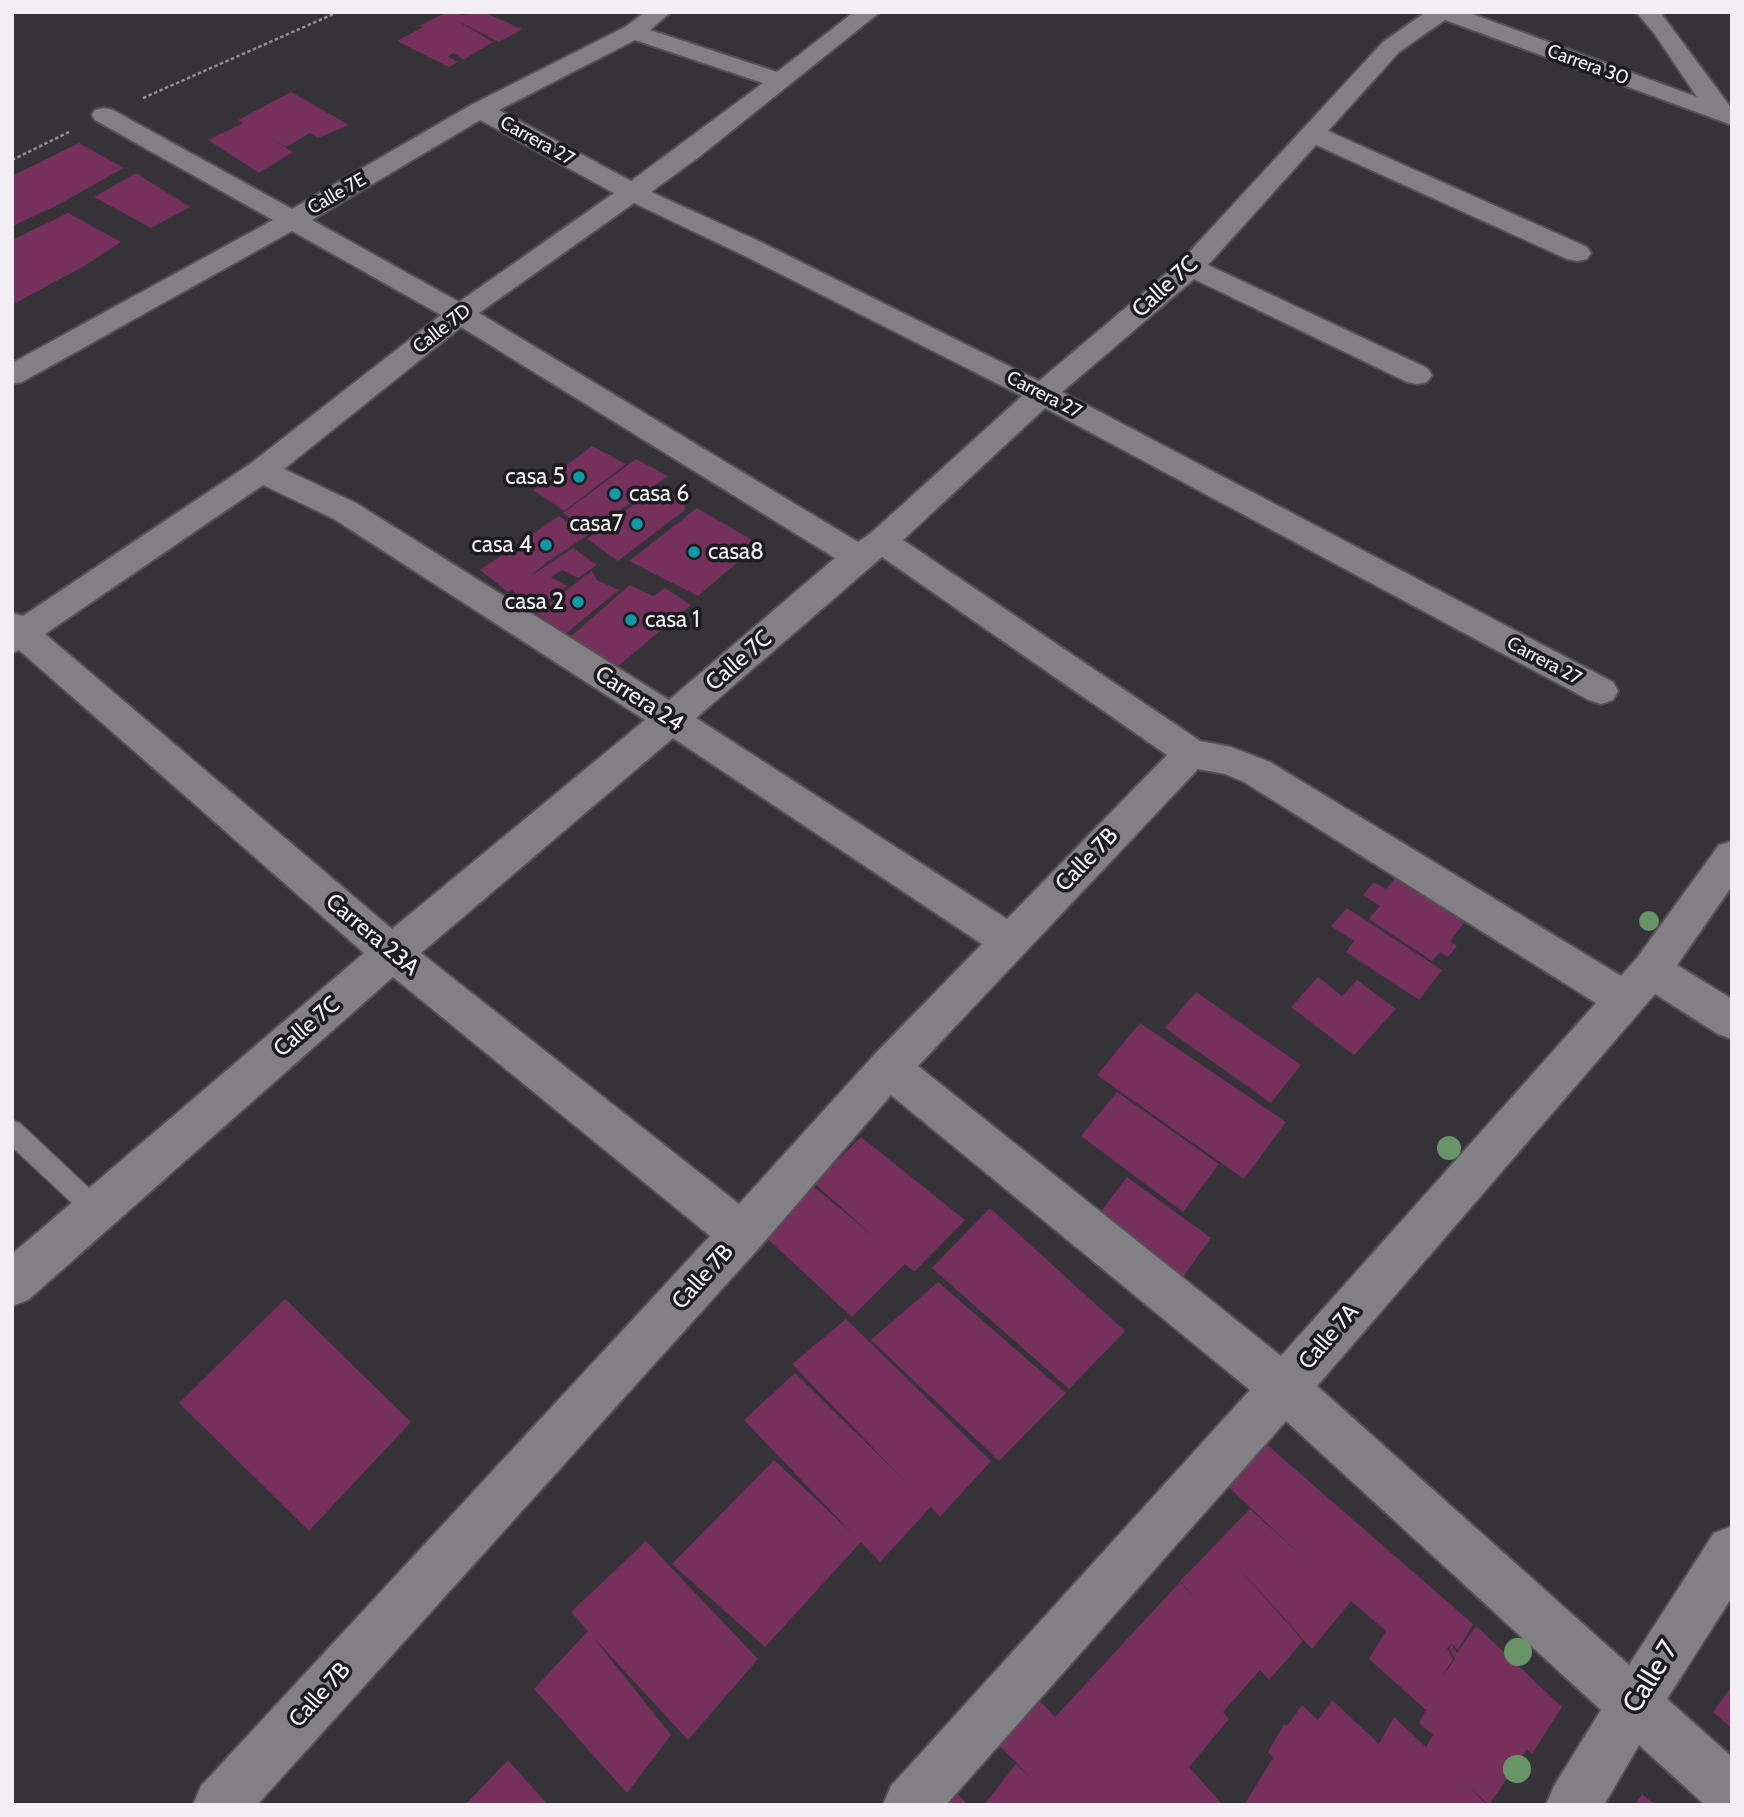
<!DOCTYPE html>
<html>
<head>
<meta charset="utf-8">
<style>
	body { margin:0 }
	#map { position:relative; width:1744px; height:1817px; overflow:hidden; background:#353238; font-family:Cabin,sans-serif }
	canvas { display:block }
	.frame { position:absolute; inset:0; border:14px solid #f1eff3; pointer-events:none }
</style>
</head>
<body>
<div id="map">
<canvas width="1744" height="1817"></canvas>
<div class="frame"></div>
</div>
<script>
const ctx = document.querySelector('canvas').getContext('2d');
ctx.lineJoin = 'round';
function paint(path, color) { ctx.fillStyle = color; ctx.fill(path, 'evenodd'); }
const shape = rows => new Path2D(rows.map(r => 'M' + r).join(''));
function stroke(path, color, width, dash) { ctx.strokeStyle = color; ctx.lineWidth = width; ctx.lineCap = dash ? 'butt' : 'round'; ctx.setLineDash(dash || []); ctx.stroke(path); }
function write(font, color, halo, rows, align = 'center') {
  ctx.font = font + ' Cabin,sans-serif'; ctx.lineWidth = 7; ctx.setLineDash([]); ctx.textBaseline = 'middle'; ctx.strokeStyle = halo; ctx.fillStyle = color; for (const [text, x, y, turn = 0] of rows) {
    ctx.save(); ctx.translate(x, y); ctx.rotate((+turn || 0) * Math.PI / 180); ctx.textAlign = isNaN(turn) ? turn : align; if (halo) ctx.strokeText(text, 0, 0); ctx.fillText(text, 0, 0); ctx.restore();
  }
}
paint(shape([
	[447,12,462,15,483,12,522,29,499,42,454,19,493,42,463,60,454,53,448,56,458,62,449,67,397,41,423,27,419,26],
	[291,92,349,125,318,138,310,133,286,147,272,139,293,152,259,173,208,140,243,123,238,120],
	[79,143,124,168,54,207,12,226,12,176],
	[136,173,190,207,151,228,94,197],
	[68,213,121,242,84,266,12,305,12,240],
	[592,446,626,464,564,511,533,490],
	[636,459,668,476,591,531,563,513],
	[661,485,665,492,680,496,686,509,618,561,587,539],
	[697,508,759,544,698,596,629,561],
	[559,516,588,535,547,562,531,576,573,548,597,565,578,578,562,570,551,577,567,586,533,612,512,589,508,592,480,570],
	[592,571,597,580,619,590,564,635,536,613],
	[630,585,653,596,665,588,691,605,617,667,569,638],
	[1399,874,1468,918,1450,941,1457,946,1448,957,1440,952,1432,961,1369,919,1380,906,1363,895,1374,882,1386,889],
	[1347,908,1442,970,1419,1000,1346,952,1354,941,1331,926],
	[1318,977,1342,996,1357,980,1396,1009,1354,1055,1291,1007],
	[1196,992,1301,1065,1271,1103,1165,1028],
	[1140,1023,1286,1122,1244,1179,1097,1075],
	[1117,1092,1219,1164,1183,1212,1081,1136],
	[861,1137,965,1220,914,1272,905,1264,852,1317,760,1232,807,1181,873,1236,814,1183],
	[1127,1177,1211,1238,1176,1287,1092,1223],
	[990,1208,1125,1331,1069,1389,932,1268],
	[938,1282,1066,1393,999,1461,871,1340],
	[285,1299,411,1422,309,1531,179,1403],
	[846,1319,991,1461,940,1517,931,1507,880,1562,861,1542,765,1647,672,1564,774,1460,852,1533,744,1420,795,1373,905,1481,792,1364],
	[1257,1436,1473,1624,1458,1650,1452,1644,1457,1640,1447,1648,1453,1659,1441,1678,1455,1659,1449,1648,1452,1645,1457,1653,1476,1626,1562,1707,1532,1754,1527,1749,1489,1805,1469,1787,1487,1805,1244,1805,1273,1758,1268,1752,1284,1724,1287,1726,1302,1705,1318,1720,1332,1700,1379,1744,1394,1717,1426,1747,1433,1735,1419,1723,1426,1710,1369,1659,1386,1631,1351,1601,1312,1649,1236,1565,1303,1641,1269,1680,1260,1670,1223,1712,1229,1719,1189,1767,1223,1805,984,1805,1016,1764,1032,1779,996,1742,1034,1695,1055,1717,1180,1582,1198,1602,1180,1581,1250,1509,1305,1559,1221,1480],
	[646,1541,758,1659,688,1740,593,1637,671,1735,627,1793,534,1689,588,1631,571,1612],
	[1732,1686,1732,1729,1713,1712],
	[508,1760,548,1805,465,1805],
	[953,1789,968,1805,941,1805],
	[1642,1794,1656,1805,1635,1805]
]), '#75305b');
const lane = shape([
	[12,1120,20,1123,105,1203,109,1211,105,1219,97,1223,89,1219,12,1147,12,1120]
]);
const street = shape([
	[645,12,671,12,650,30,777,72,854,12,880,12,699,157,651,192,763,243,1039,381,1181,261,1383,42,1426,12,1467,12,1697,97,1654,33,1636,12,1660,12,1732,109,1732,125,1445,20,1399,52,1328,131,1587,247,1591,253,1587,259,1577,261,1567,259,1316,145,1208,265,1427,368,1432,375,1427,382,1417,384,1407,382,1194,279,1062,392,1613,682,1618,691,1613,700,1601,704,1589,700,1045,408,903,540,1200,741,1231,747,1270,762,1621,976,1637,958,1719,845,1732,841,1732,886,1677,965,1732,999,1732,1039,1718,1034,1655,994,1317,1386,1629,1665,1714,1533,1732,1526,1732,1597,1667,1699,1732,1757,1732,1805,1705,1805,1639,1745,1604,1805,1546,1805,1554,1786,1601,1710,1286,1421,946,1805,883,1805,891,1786,1250,1390,891,1095,758,1249,257,1805,193,1805,201,1786,710,1236,393,977,28,1300,12,1306,12,1254,364,953,19,650,12,653,12,613,23,616,250,464,441,315,292,231,22,382,12,384,12,363,273,220,95,120,92,115,95,110,104,108,113,110,292,209,471,105,625,27,645,12],
	[635,40,763,83,631,181,499,110,635,40],
	[480,120,614,193,459,302,312,220,480,120],
	[634,203,743,255,1022,396,871,533,858,542,479,313,634,203],
	[461,327,835,558,669,700,356,503,284,469,461,327],
	[263,485,334,519,645,720,392,929,45,634,263,485],
	[882,557,1167,755,1007,919,696,718,882,557],
	[673,738,982,944,874,1055,739,1204,421,953,673,738],
	[1198,769,1225,774,1244,782,1596,1003,1281,1356,918,1066,1198,769]
]);
stroke(lane, '#545156', 3);
stroke(street, '#545156', 4);
stroke(shape([
	[143,98,338,12],
	[12,160,71,131]
]), '#939196', 2.5, [3.5, 2.5]);
paint(lane, '#827f85');
paint(street, '#827f85');
ctx.fillStyle = '#699468';
for (const [x, y, r] of [
	[1649,921,10],
	[1449,1148,12],
	[1518,1652,14],
	[1517,1769,14]
]) { ctx.beginPath(); ctx.arc(x, y, r, 0, 2 * Math.PI); ctx.fill(); }
for (const [x, y, r, color] of [
	[579,477,7,"#0f9aa8"],
	[615,494,7,"#0f9aa8"],
	[637,524,7,"#0f9aa8"],
	[546,545,7,"#0f9aa8"],
	[694,552,7,"#0f9aa8"],
	[578,602,7,"#0f9aa8"],
	[631,620,7,"#0f9aa8"]
]) { const dot = new Path2D(); dot.arc(x, y, r, 0, 2 * Math.PI); ctx.fillStyle = color; ctx.fill(dot); stroke(dot, '#1c1b1d', 2.5); }
write('19px', '#f1eff3', '#1c1b1d', [
	["Carrera 30",1588,65,20],
	["Carrera 27",537,141,29],
	["Calle 7E",337,194,-30],
	["Calle 7D",442,329,-38],
	["Carrera 27",1044,395,27],
	["Carrera 27",1544,661,28]
]);
write('23px', '#f1eff3', '#1c1b1d', [
	["Calle 7C",1165,287,-42],
	["Calle 7C",739,661,-41],
	["Carrera 24",639,699,33],
	["Calle 7B",1087,860,-46],
	["Carrera 23A",372,935,40],
	["Calle 7C",307,1027,-41],
	["Calle 7B",703,1277,-48],
	["Calle 7A",1329,1337,-49],
	["Calle 7B",320,1695,-48]
]);
write('23px', '#f1eff3', '#1c1b1d', [
	["casa 5",565,477],
	["casa 6",629,494,"left"],
	["casa7",623,524],
	["casa 4",532,545],
	["casa8",708,552,"left"],
	["casa 2",564,602],
	["casa 1",645,620,"left"]
], 'right');
write('28px', '#f1eff3', '#1c1b1d', [
	["Calle 7",1651,1677,-58]
]);
</script>
</body>
</html>
